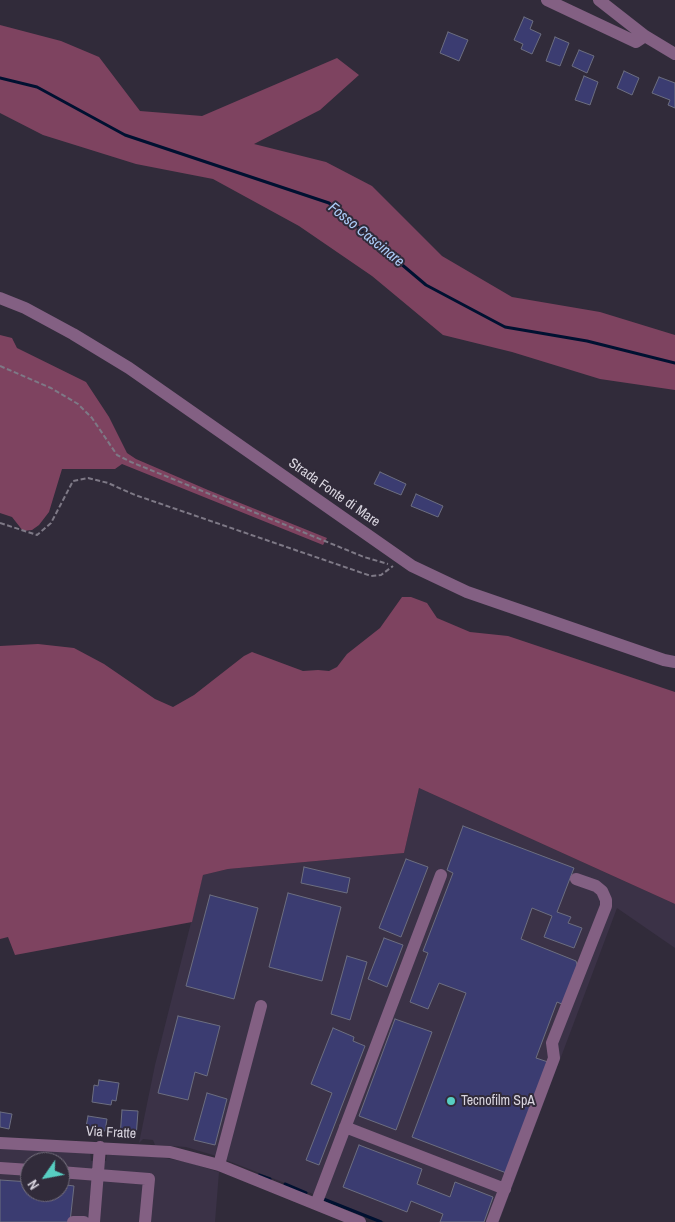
<!DOCTYPE html>
<html>
<head>
<meta charset="utf-8">
<style>
	body { margin:0 }
	#map { position:relative; width:675px; height:1222px; overflow:hidden; background:#312b3a; font-family:"Archivo Narrow",sans-serif }
	canvas { display:block }
	.north { position:absolute; left:20px; top:1152px; width:50px; height:50px; box-sizing:border-box; background:#312b3a; border:1px solid #746f7c; border-radius:50%; rotate:237deg; font-size:14px; font-weight:700; line-height:20px; text-align:center; color:#d9d5df }
	.north::after { content:''; display:block; margin:auto; width:18px; height:22px; background:#57cec2; clip-path:polygon(50% 0,100% 100%,50% 72%,0 100%) }
</style>
</head>
<body>
<div id="map">
<canvas width="675" height="1222"></canvas>
<div class="north">N</div>
</div>
<script>
const ctx = document.querySelector('canvas').getContext('2d');
ctx.lineJoin = 'round';
function paint(path, color) { ctx.fillStyle = color; ctx.fill(path, 'evenodd'); }
const shape = rows => new Path2D(rows.map(r => 'M' + r).join(''));
function stroke(path, color, width, dash) { ctx.strokeStyle = color; ctx.lineWidth = width; ctx.lineCap = dash ? 'butt' : 'round'; ctx.setLineDash(dash || []); ctx.stroke(path); }
function write(font, color, halo, rows, align = 'center') {
  ctx.font = font + ' "Archivo Narrow",sans-serif'; ctx.lineWidth = 4; ctx.setLineDash([]); ctx.textBaseline = 'middle'; ctx.strokeStyle = halo; ctx.fillStyle = color; for (const [text, x, y, turn = 0] of rows) {
    ctx.save(); ctx.translate(x, y); ctx.rotate((+turn || 0) * Math.PI / 180); ctx.textAlign = isNaN(turn) ? turn : align; if (halo) ctx.strokeText(text, 0, 0); ctx.fillText(text, 0, 0); ctx.restore();
  }
}
paint(shape([
	[419,788,675,904,675,948,617,908,499,1222,385,1222,213,1155,186,1147,155,1145,153,1140,143,1139,139,1143,155,1065,203,875,228,869,404,853],
	[0,1148,90,1151,91,1161,106,1161,107,1154,159,1157,187,1162,219,1172,215,1222,0,1222],
	[30,1162,60,1162,60,1192,30,1192]
]), '#3b3247');
paint(shape([
	[0,25,61,41,99,57,140,111,202,116,337,58,359,75,320,110,254,144,326,162,372,186,442,256,512,297,600,312,675,335,675,390,600,379,512,352,443,335,372,276,299,226,213,179,136,164,43,135,0,113],
	[0,335,12,338,17,348,86,382,109,417,127,453,136,459,208,490,327,538,323,545,122,464,115,469,62,469,49,512,39,525,32,530,23,531,12,517,0,513],
	[402,597,411,597,427,603,437,618,470,632,508,636,675,692,675,904,419,788,404,853,228,869,203,875,192,922,15,955,8,937,0,939,0,646,38,644,74,648,104,664,155,699,173,707,194,695,244,656,252,652,303,671,318,670,329,671,337,667,347,654,380,628]
]), '#7e4360');
stroke(shape([
	[0,78,37,87,125,135,329,203,426,285,505,327,587,341,675,363],
	[259,1175,270,1179],
	[285,1184,306,1193],
	[321,1198,381,1222]
]), '#001131', 3);
const building = shape([
	[524,17,533,21,530,29,541,34,532,54,521,49,523,44,514,40,524,17],
	[448,32,468,40,459,61,440,53,448,32],
	[555,37,569,43,560,66,546,61,555,37],
	[579,50,594,56,587,73,572,66,579,50],
	[624,71,639,78,632,95,617,88,624,71],
	[584,76,598,82,590,105,575,100,584,76],
	[659,77,675,83,675,108,668,105,670,100,652,93,659,77],
	[380,472,406,484,401,495,374,484,380,472],
	[416,494,443,506,438,517,411,506,416,494],
	[463,826,574,868,557,912,571,917,568,923,582,928,574,948,544,937,552,916,532,908,521,939,576,961,578,968,564,1005,557,1002,536,1058,551,1063,509,1174,412,1137,466,993,439,983,428,1009,410,1002,428,953,423,951,453,873,447,870,463,826],
	[406,859,428,867,401,937,379,928,406,859],
	[304,867,350,878,347,893,301,883,304,867],
	[288,893,341,907,322,981,269,967,288,893],
	[210,895,258,908,234,999,186,986,210,895],
	[384,938,403,945,387,987,368,979,384,938],
	[347,956,367,962,350,1020,331,1014,347,956],
	[178,1016,220,1026,207,1076,195,1072,188,1100,158,1093,178,1016],
	[395,1019,432,1032,396,1130,359,1116,395,1019],
	[333,1028,354,1037,353,1041,365,1046,319,1165,306,1160,332,1093,311,1084,333,1028],
	[99,1080,119,1083,116,1101,112,1100,111,1105,92,1102,94,1085,98,1086,99,1080],
	[207,1093,227,1099,215,1145,194,1140,207,1093],
	[122,1110,138,1111,136,1138,120,1137,122,1110],
	[0,1112,12,1114,9,1129,0,1127,0,1112],
	[88,1116,107,1119,105,1131,86,1127,88,1116],
	[359,1145,422,1169,417,1184,450,1197,455,1182,493,1197,484,1222,440,1222,443,1214,411,1201,407,1212,343,1187,359,1145],
	[0,1180,30,1182,30,1192,60,1192,60,1184,74,1186,70,1222,0,1222,0,1180]
]);
paint(building, '#3b3c71');
stroke(building, '#6c6e80', 1);
stroke(shape([
	[0,366,51,388,78,404,92,418,117,455,131,462,364,557,388,564],
	[0,523,37,535,51,523,73,481,88,478,108,483,135,495,371,576,381,575,393,566]
]), '#7e7986', 2, [5, 2.5]);
stroke(shape([
	[547,0,636,42,645,36],
	[599,0,645,36,675,54],
	[0,298,25,308,73,334,129,368,412,566,467,592,664,660,675,662],
	[345,1127,505,1189],
	[0,1143,170,1152,219,1165,360,1222],
	[219,1165,261,1006],
	[0,1168,30,1170],
	[60,1172,149,1179,145,1222],
	[316,1204,441,875],
	[73,1222,84,1222],
	[94,1222,100,1147],
	[492,1222,554,1058,552,1043,606,906,606,900,602,891,596,886,576,879]
]), '#836083', 12);
for (const [x, y, r, color] of [
	[451,1101,5,"#57cec2"]
]) { const dot = new Path2D(); dot.arc(x, y, r, 0, 2 * Math.PI); ctx.fillStyle = color; ctx.fill(dot); stroke(dot, '#312b3a', 2); }
write('14px', '#d9d5df', '#312b3a', [
	["Strada Fonte di Mare",334,493,35],
	["Via Fratte",111,1133,3]
]);
write('14px', '#d9d5df', '#312b3a', [
	["Tecnofilm SpA",461,1101]
], 'left');
write('italic 15px', '#acccf8', '#312b3a', [
	["Fosso Cascinare",366,235,39]
]);
</script>
</body>
</html>
